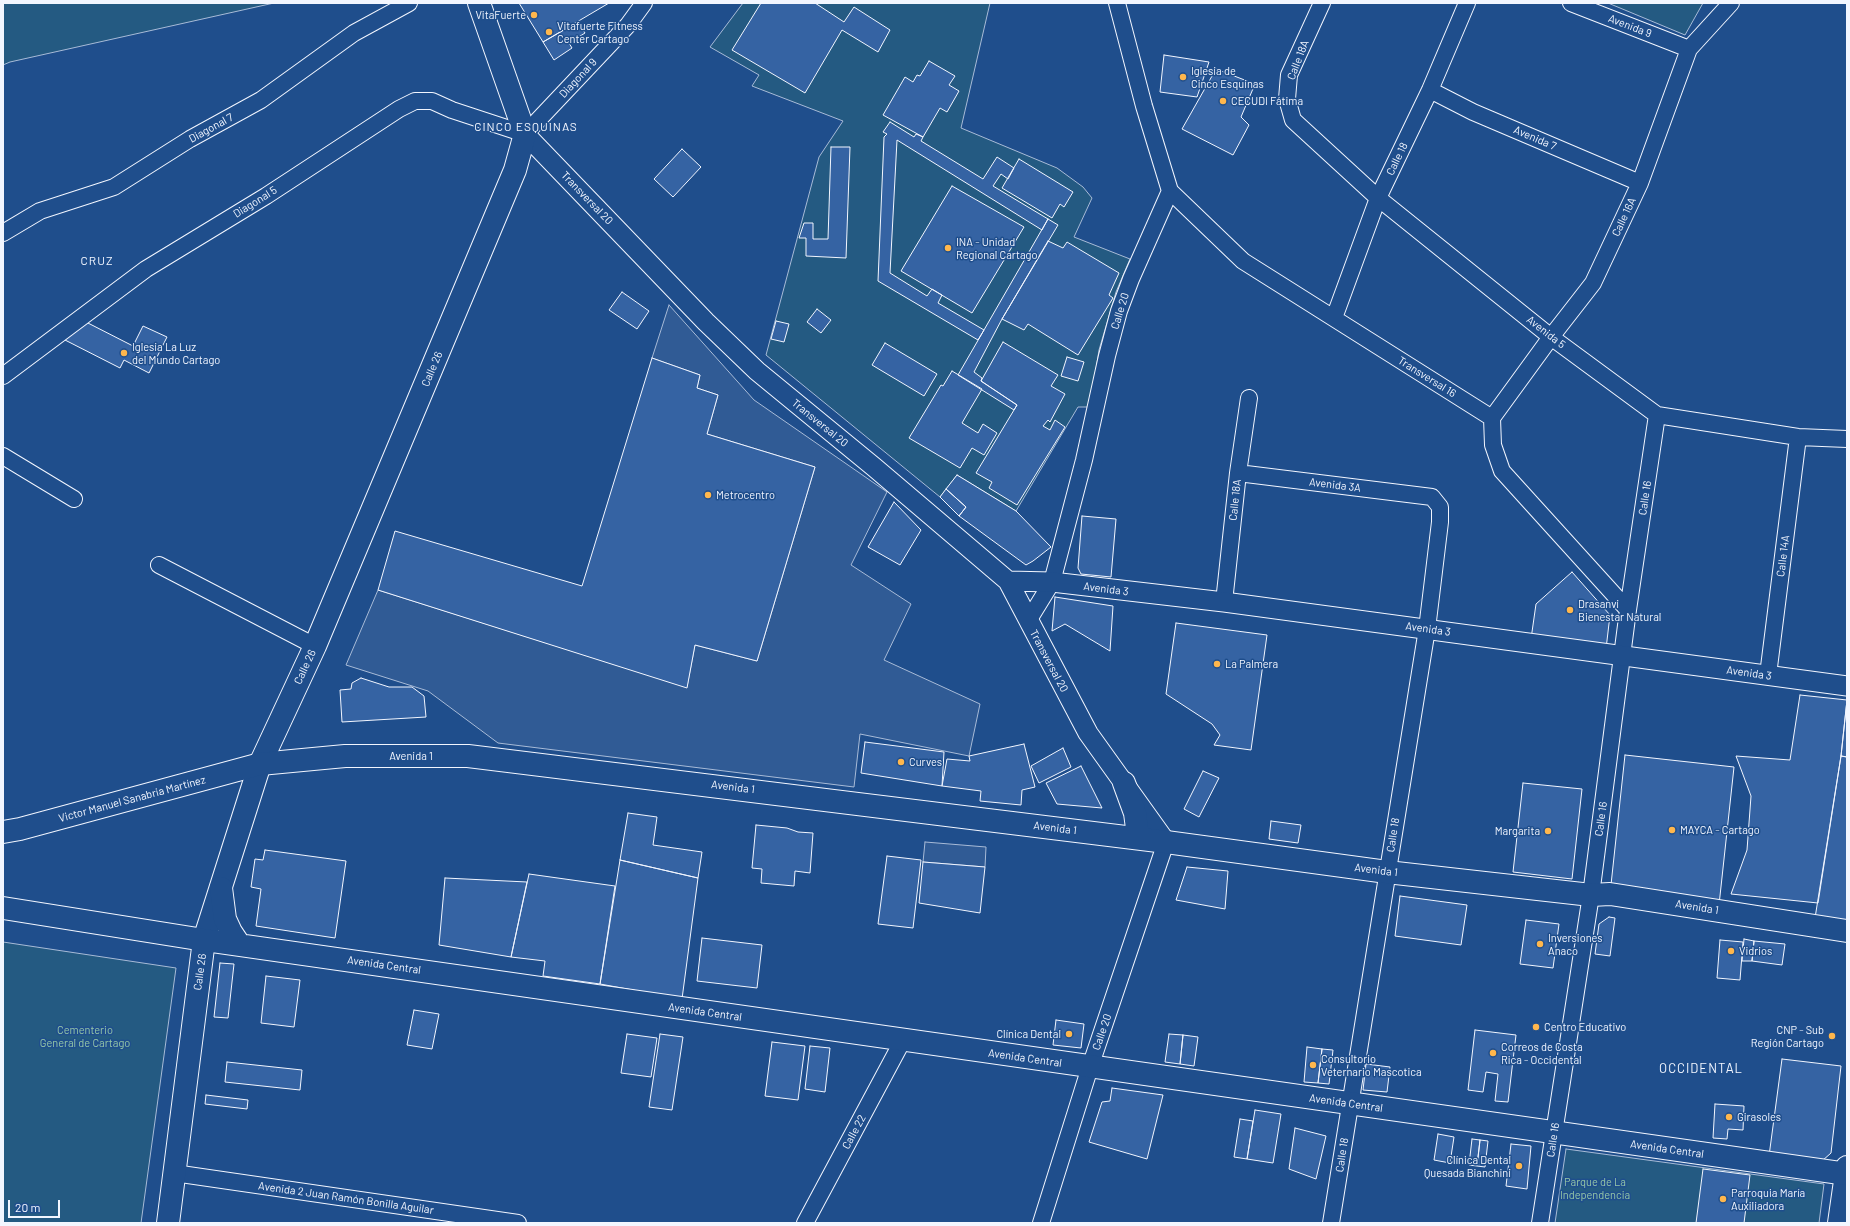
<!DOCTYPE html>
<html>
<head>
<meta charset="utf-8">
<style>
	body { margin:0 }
	#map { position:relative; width:1850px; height:1226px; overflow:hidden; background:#1f4e8c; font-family:Barlow,sans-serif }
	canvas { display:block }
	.frame { position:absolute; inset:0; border:4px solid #f2f6ff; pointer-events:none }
	.scale { position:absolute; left:8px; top:1200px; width:52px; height:18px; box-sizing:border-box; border:2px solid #f2f6ff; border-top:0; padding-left:5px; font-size:12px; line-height:14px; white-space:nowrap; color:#f2f6ff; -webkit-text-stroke:3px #1f4e8c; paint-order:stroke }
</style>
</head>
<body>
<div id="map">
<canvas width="1850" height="1226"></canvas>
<div class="frame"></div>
<div class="scale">20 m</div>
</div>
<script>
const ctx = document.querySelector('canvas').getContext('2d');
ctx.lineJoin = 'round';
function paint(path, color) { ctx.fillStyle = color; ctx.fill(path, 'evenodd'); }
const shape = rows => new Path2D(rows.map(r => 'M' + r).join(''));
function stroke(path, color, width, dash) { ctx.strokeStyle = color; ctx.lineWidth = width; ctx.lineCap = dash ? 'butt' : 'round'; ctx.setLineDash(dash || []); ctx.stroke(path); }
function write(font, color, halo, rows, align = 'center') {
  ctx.font = font + ' Barlow,sans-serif'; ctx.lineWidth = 3; ctx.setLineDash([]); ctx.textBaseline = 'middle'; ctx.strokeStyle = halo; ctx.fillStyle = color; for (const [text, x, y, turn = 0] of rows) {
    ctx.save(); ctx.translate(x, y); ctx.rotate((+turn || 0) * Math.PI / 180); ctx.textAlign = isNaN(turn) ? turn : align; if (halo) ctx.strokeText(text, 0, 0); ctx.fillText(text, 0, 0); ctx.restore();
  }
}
const green = shape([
	[3,3,274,3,10,62,3,65,3,3],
	[743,3,990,3,961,128,1057,168,1083,187,1092,198,1074,237,1130,259,1116,292,1099,350,1090,407,1078,407,1016,511,957,475,940,497,766,355,819,157,843,121,752,86,759,75,710,47,743,3],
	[1608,3,1703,3,1685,35,1608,3],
	[3,942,176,968,141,1223,3,1223,3,942],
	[1566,1149,1824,1184,1819,1223,1555,1223,1566,1149]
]);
paint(green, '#245a82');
stroke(green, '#a8bbd7', 1);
const parking = shape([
	[669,305,754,400,887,492,851,565,911,604,884,660,980,704,969,756,860,734,854,787,498,743,428,691,346,665,378,590,687,687,695,645,757,661,815,467,707,434,718,395,697,388,700,375,652,358,669,305],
	[925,842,986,847,985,867,923,862,925,842]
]);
paint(parking, '#305b95');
stroke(parking, '#a8bbd7', 1);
const building = shape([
	[519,3,609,3,543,42,519,3],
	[761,3,815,3,844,22,854,7,890,30,878,52,842,30,805,93,732,50,761,3],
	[578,22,585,33,569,43,572,48,554,60,543,42,578,22],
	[1164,55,1209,62,1197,97,1160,92,1164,55],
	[929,61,955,76,949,85,959,91,947,112,940,108,923,137,883,115,905,77,913,82,917,75,920,76,929,61],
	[1216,69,1255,84,1241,117,1249,125,1233,155,1182,129,1216,69],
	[890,122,914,137,916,134,923,137,921,141,983,179,997,157,1014,168,1008,179,1001,174,993,186,1048,219,1042,230,897,140,890,273,927,296,932,289,942,295,938,303,984,330,978,340,878,281,884,137,887,134,883,132,890,122],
	[831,147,850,147,846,258,806,256,806,238,799,238,804,223,813,223,813,239,828,239,831,147],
	[682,149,701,167,673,197,654,179,682,149],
	[1019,159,1073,192,1064,207,1060,204,1052,218,1002,188,1019,159],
	[952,186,1024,227,972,313,901,271,952,186],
	[1048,219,1058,225,1002,319,974,372,982,378,981,381,1017,405,1014,410,958,375,1048,219],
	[1048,241,1063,248,1067,242,1119,273,1109,295,1113,298,1078,355,1028,324,1024,330,1002,319,1048,241],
	[622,292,649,311,637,329,609,310,622,292],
	[817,309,831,320,821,333,807,322,817,309],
	[84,321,133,346,143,326,167,337,149,373,124,360,120,368,63,339,84,321],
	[776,321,789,324,784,342,771,339,776,321],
	[1003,342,1058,375,1051,386,1065,394,1050,422,1048,420,1043,426,1050,430,1055,420,1065,427,1017,505,989,488,992,482,976,473,1017,405,981,381,1003,342],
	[885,343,937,374,924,396,872,365,885,343],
	[1067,357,1084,362,1078,381,1061,376,1067,357],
	[652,358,700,375,697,388,718,395,707,434,815,467,757,661,695,645,687,688,378,590,395,531,582,586,652,358],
	[952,371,982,389,962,423,978,433,983,424,997,433,984,455,972,448,960,468,909,438,941,385,943,386,952,371],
	[957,475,1016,511,1051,547,1033,561,1026,565,959,516,966,507,946,489,957,475],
	[946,489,966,507,959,516,940,497,946,489],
	[894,502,921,530,900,565,868,547,894,502],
	[1082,516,1116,519,1111,577,1081,574,1078,568,1082,516],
	[1572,572,1610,615,1606,649,1531,639,1536,604,1572,572],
	[1055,597,1113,606,1110,651,1065,624,1052,631,1055,597],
	[1176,623,1267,635,1251,750,1214,745,1220,735,1212,724,1166,694,1176,623],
	[361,678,389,687,412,687,424,696,426,717,342,722,340,690,351,689,352,683,361,678],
	[1800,695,1847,700,1841,756,1818,903,1731,894,1747,850,1751,796,1736,756,1790,760,1800,695],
	[1847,700,1847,757,1841,756,1847,700],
	[865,742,944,752,942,786,861,773,865,742],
	[1024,744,1035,787,1022,790,1021,805,980,801,981,791,942,786,947,759,970,761,969,756,1024,744],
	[1063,748,1071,767,1039,783,1031,766,1063,748],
	[1625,755,1734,767,1719,905,1610,894,1625,755],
	[1841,756,1847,757,1847,923,1815,918,1841,756],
	[1081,766,1102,808,1057,804,1046,783,1081,766],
	[1203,771,1219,778,1199,817,1184,809,1203,771],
	[1523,783,1582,789,1572,879,1513,872,1523,783],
	[628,813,657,817,653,845,702,852,698,878,620,860,628,813],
	[1271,821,1301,825,1298,843,1269,839,1271,821],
	[756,825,787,828,798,832,813,833,810,873,795,871,794,886,761,883,762,869,752,868,756,825],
	[265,850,346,861,335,938,256,926,261,889,251,887,255,859,263,860,265,850],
	[887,856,921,860,913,928,878,924,887,856],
	[620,860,698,878,682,999,600,984,620,860],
	[923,862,985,867,980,913,919,903,923,862],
	[1187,867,1228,871,1225,909,1176,900,1187,867],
	[529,874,615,886,600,984,543,976,545,961,511,957,529,874],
	[445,878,527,882,511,957,439,945,445,878],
	[1400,896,1467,905,1461,945,1395,936,1400,896],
	[1609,917,1615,918,1610,956,1595,954,1599,924,1609,917],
	[1526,920,1559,924,1553,968,1520,964,1526,920],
	[702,938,762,945,757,988,697,981,702,938],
	[1744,939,1754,941,1752,961,1742,961,1744,939],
	[1720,940,1743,942,1740,980,1717,978,1720,940],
	[1754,941,1785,944,1782,965,1752,961,1754,941],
	[220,963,234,964,228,1018,214,1017,220,963],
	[266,976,300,980,294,1027,261,1023,266,976],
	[414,1010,439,1014,432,1049,407,1045,414,1010],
	[1056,1020,1084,1024,1081,1048,1053,1045,1056,1020],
	[1475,1030,1516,1035,1508,1102,1495,1101,1498,1074,1486,1072,1483,1092,1468,1090,1475,1030],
	[627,1034,657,1038,651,1077,621,1073,627,1034],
	[660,1034,683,1037,672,1110,649,1107,660,1034],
	[1169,1034,1183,1035,1180,1064,1165,1062,1169,1034],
	[1183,1035,1198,1037,1194,1066,1180,1064,1183,1035],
	[772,1042,805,1046,798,1100,765,1096,772,1042],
	[810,1046,830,1048,825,1092,805,1089,810,1046],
	[1307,1047,1322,1049,1318,1083,1304,1082,1307,1047],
	[1322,1049,1333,1050,1329,1084,1318,1083,1322,1049],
	[1782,1059,1841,1066,1831,1153,1822,1161,1769,1156,1782,1059],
	[227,1062,302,1070,300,1090,225,1082,227,1062],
	[1366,1064,1390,1067,1387,1092,1363,1090,1366,1064],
	[1112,1088,1163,1095,1147,1159,1089,1142,1102,1102,1110,1101,1112,1088],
	[206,1095,248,1100,247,1109,205,1104,206,1095],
	[1715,1104,1744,1106,1743,1130,1728,1129,1727,1139,1713,1138,1715,1104],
	[1255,1110,1281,1114,1273,1163,1247,1159,1255,1110],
	[1240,1119,1253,1121,1247,1159,1234,1157,1240,1119],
	[1295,1128,1326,1136,1316,1179,1289,1169,1295,1128],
	[1438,1134,1454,1137,1450,1163,1434,1160,1438,1134],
	[1472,1139,1480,1140,1477,1166,1469,1165,1472,1139],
	[1480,1140,1488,1141,1485,1167,1477,1166,1480,1140],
	[1511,1144,1531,1146,1527,1189,1506,1186,1511,1144],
	[1703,1169,1750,1175,1744,1223,1696,1223,1703,1169]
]);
paint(building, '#3563a3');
stroke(building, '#f2f6ff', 1);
const minor = shape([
	[1322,3,1289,75,1287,99,1293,120,1378,198,1551,337,1657,415,1798,437,1847,439],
	[1571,3,1689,49],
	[1430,90,1473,112,1640,183],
	[1170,191,1243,261,1492,418,1493,445,1502,471,1628,610],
	[3,233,40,211,114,187,190,139,261,100,354,33,409,3],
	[1334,318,1378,198,1430,90,1467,3],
	[3,376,146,269,266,196,399,109,415,101,432,101,452,110,525,134,628,25,644,3],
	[1492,418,1551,337,1593,283,1640,183,1689,49,1731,3],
	[3,456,74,499],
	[1238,473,1432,497,1440,507,1440,522,1427,629,1331,1223],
	[159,565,315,646],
	[1224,602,1238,473,1249,398],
	[1028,621,1052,582,1084,460,1107,356,1119,311,1131,279,1170,191,1144,106,1117,3],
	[1768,675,1798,437],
	[174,1173,518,1223],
	[805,1223,903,1040],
	[1041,1223,1090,1067,1166,842],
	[1540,1223,1591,895,1628,610,1657,415]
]);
const tertiary = shape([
	[525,134,706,322,757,371,874,467,1008,581,1088,733,1166,842],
	[1008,581,1052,582,1224,602,1847,686]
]);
const secondary = shape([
	[168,1223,204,940,260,764,315,646,515,170,525,134,479,3],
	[1839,1223,1847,1167]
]);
const primary = shape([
	[1124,783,1135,813,1137,828,1135,838],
	[3,832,20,829,260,764,345,756,468,756,1166,842,1387,872,1591,895,1610,894,1847,931],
	[221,888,225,919,231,932,239,944],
	[3,908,204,940,1847,1174]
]);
stroke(minor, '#f2f6ff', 18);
stroke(tertiary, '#f2f6ff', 21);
stroke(secondary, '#f2f6ff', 24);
stroke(primary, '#f2f6ff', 24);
stroke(minor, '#1f4e8c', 16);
stroke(tertiary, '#1f4e8c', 19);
stroke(secondary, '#1f4e8c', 22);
stroke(primary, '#1f4e8c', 22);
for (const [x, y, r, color] of [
	[534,15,4,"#ffb74d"],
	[549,32,4,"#ffb74d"],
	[1183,77,4,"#ffb74d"],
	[1223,101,4,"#ffb74d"],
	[948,248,4,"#ffb74d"],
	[124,353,4,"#ffb74d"],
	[708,495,4,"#ffb74d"],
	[1570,610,4,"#ffb74d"],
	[1217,664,4,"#ffb74d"],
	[901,762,4,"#ffb74d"],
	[1672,830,4,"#ffb74d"],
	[1548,831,4,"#ffb74d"],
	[1540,944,4,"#ffb74d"],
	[1731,951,4,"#ffb74d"],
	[1536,1027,4,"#ffb74d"],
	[1069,1034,4,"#ffb74d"],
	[1832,1036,4,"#ffb74d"],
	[1493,1053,4,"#ffb74d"],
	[1313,1065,4,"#ffb74d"],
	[1729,1117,4,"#ffb74d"],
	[1519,1166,4,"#ffb74d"],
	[1723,1199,4,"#ffb74d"]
]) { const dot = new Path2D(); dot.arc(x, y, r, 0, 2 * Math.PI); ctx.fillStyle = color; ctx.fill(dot); stroke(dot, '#1f4e8c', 1.5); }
write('11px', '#f2f6ff', '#1f4e8c', [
	["VitaFuerte",526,15,"right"],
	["Vitafuerte Fitness",557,26],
	["Center Cartago",557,39],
	["Iglesia de",1191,71],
	["Cinco Esquinas",1191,84],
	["CECUDI Fátima",1231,101],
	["INA - Unidad",956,242],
	["Regional Cartago",956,255],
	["Iglesia La Luz",132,347],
	["del Mundo Cartago",132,360],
	["Metrocentro",716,495],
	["Drasanvi",1578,604],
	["Bienestar Natural",1578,617],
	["La Palmera",1225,664],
	["Curves",909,762],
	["MAYCA - Cartago",1680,830],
	["Margarita",1540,831,"right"],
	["Inversiones",1548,938],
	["Anaco",1548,951],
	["Vidrios",1739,951],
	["Centro Educativo",1544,1027],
	["CNP - Sub",1824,1030,"right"],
	["Región Cartago",1824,1043,"right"],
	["Clínica Dental",1061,1034,"right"],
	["Correos de Costa",1501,1047],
	["Rica - Occidental",1501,1060],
	["Consultorio",1321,1059],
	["Veternario Mascotica",1321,1072],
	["Girasoles",1737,1117],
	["Clínica Dental",1511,1160,"right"],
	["Quesada Bianchini",1511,1173,"right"],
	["Parroquia María",1731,1193],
	["Auxiliadora",1731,1206]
], 'left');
write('11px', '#f2f6ff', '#1f4e8c', [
	["Avenida 9",1630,26,21],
	["Calle 18A",1298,60,-69],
	["Diagonal 9",578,78,-47],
	["Diagonal 7",211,128,-29],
	["Avenida 7",1535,138,23],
	["Calle 18",1397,159,-64],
	["Transversal 20",587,198,46],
	["Diagonal 5",255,202,-32],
	["Calle 16A",1624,217,-65],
	["Calle 20",1120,311,-73],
	["Avenida 5",1546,332,38],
	["Calle 26",432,369,-67],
	["Transversal 16",1427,377,32],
	["Transversal 20",820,423,39],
	["Avenida 3A",1335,485,7],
	["Calle 16",1645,498,-81],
	["Calle 18A",1235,500,-84],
	["Calle 14A",1783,556,-83],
	["Avenida 3",1106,589,7],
	["Avenida 3",1428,629,8],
	["Transversal 20",1049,661,62],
	["Calle 26",305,667,-65],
	["Avenida 3",1749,673,8],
	["Avenida 1",411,756],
	["Avenida 1",733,787,7],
	["Victor Manuel Sanabria Martínez",132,799,-15],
	["Calle 16",1601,819,-82],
	["Avenida 1",1055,828,7],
	["Calle 18",1393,835,-81],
	["Avenida 1",1376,870,7],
	["Avenida 1",1697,907,9],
	["Avenida Central",384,965,8],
	["Calle 26",200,972,-82],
	["Avenida Central",705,1012,8],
	["Calle 20",1102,1032,-71],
	["Avenida Central",1025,1058,8],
	["Avenida Central",1346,1103,8],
	["Calle 22",854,1132,-62],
	["Calle 16",1553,1140,-81],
	["Avenida Central",1667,1149,8],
	["Calle 18",1342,1155,-81],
	["Avenida 2 Juan Ramón Bonilla Aguilar",346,1198,8]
]);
write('11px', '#97c8a6', '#1f4e8c', [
	["Cementerio",85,1030],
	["General de Cartago",85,1043],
	["Parque de La",1595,1182],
	["Independencia",1595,1195]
]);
ctx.letterSpacing = '1px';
write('12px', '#f2f6ff', '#1f4e8c', [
	["CINCO ESQUINAS",526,127],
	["CRUZ",97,261]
]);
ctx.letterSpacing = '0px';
ctx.letterSpacing = '1px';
write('13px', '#f2f6ff', '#1f4e8c', [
	["OCCIDENTAL",1701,1069]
]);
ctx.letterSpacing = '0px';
</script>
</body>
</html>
